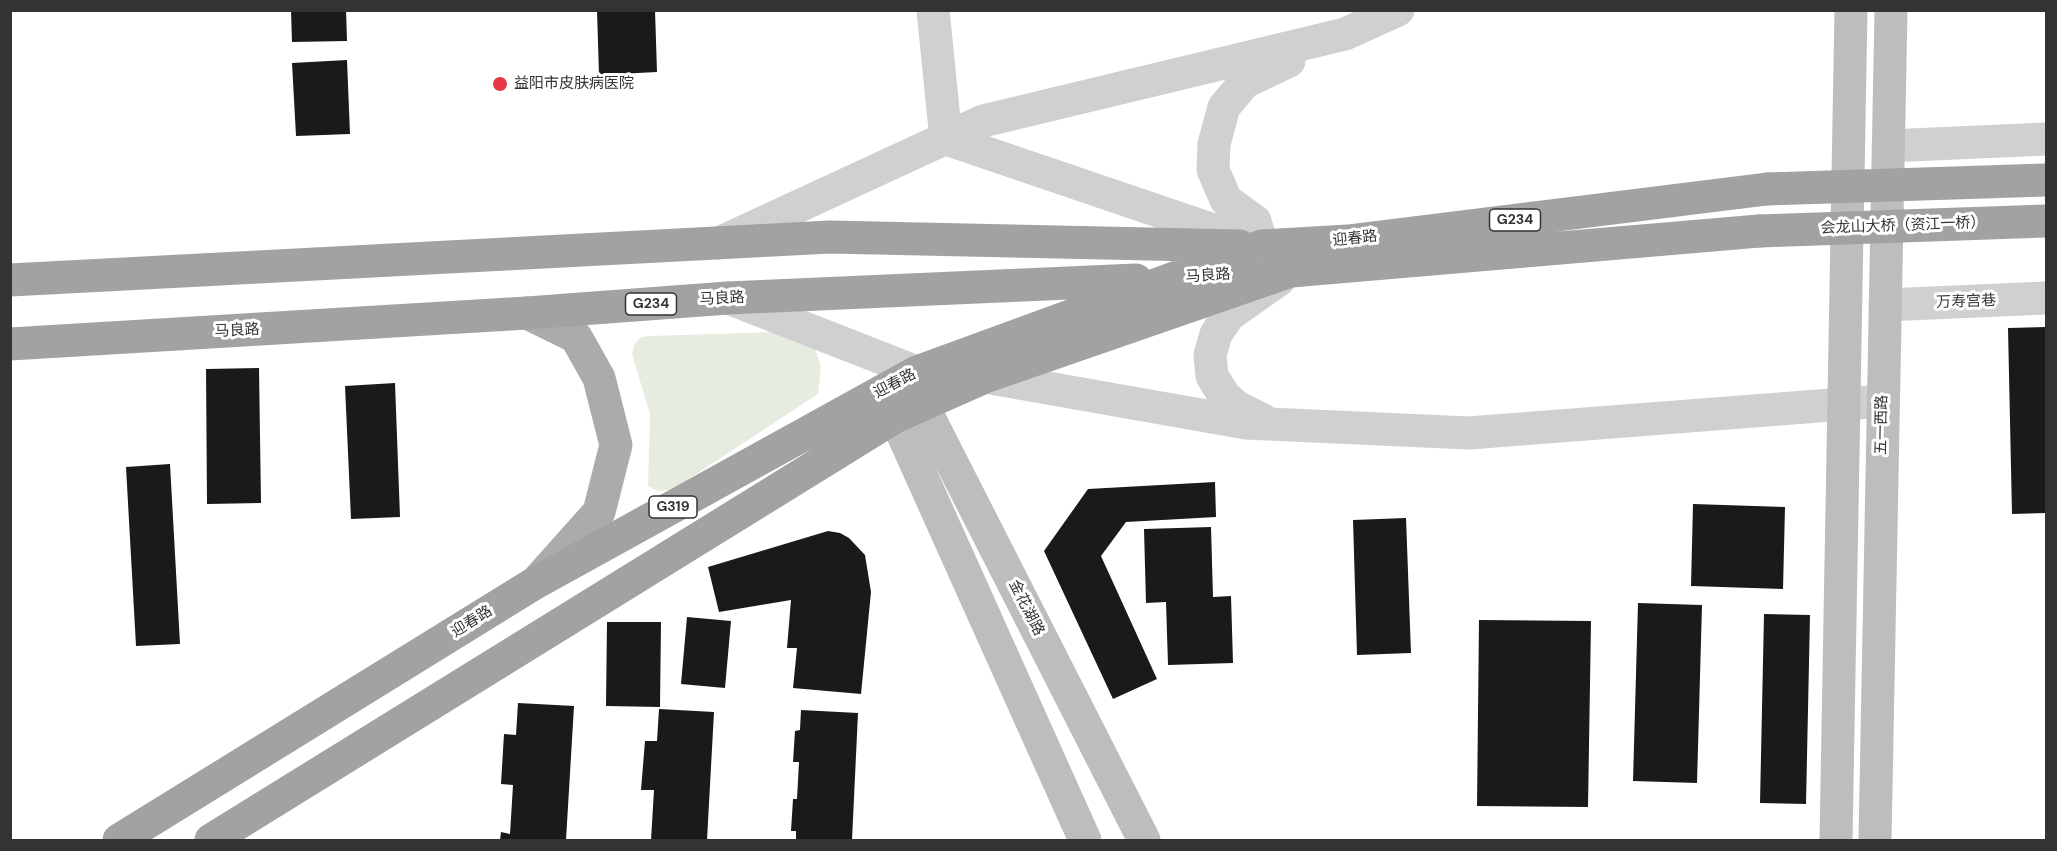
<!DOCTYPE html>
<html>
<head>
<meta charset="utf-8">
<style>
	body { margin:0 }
	#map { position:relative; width:2057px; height:851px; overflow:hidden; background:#fff; font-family:"DM Sans",sans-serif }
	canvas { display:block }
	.frame { position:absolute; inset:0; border:12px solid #333; pointer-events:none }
</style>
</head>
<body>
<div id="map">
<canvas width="2057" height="851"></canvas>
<div class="frame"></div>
</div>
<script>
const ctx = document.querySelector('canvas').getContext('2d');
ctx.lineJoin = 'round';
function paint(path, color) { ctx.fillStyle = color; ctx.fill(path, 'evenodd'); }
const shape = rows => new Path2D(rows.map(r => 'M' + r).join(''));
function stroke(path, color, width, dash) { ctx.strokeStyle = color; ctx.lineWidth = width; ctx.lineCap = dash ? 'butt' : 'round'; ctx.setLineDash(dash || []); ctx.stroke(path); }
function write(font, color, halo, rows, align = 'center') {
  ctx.font = font + ' "DM Sans","Noto Sans SC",sans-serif'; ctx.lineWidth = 6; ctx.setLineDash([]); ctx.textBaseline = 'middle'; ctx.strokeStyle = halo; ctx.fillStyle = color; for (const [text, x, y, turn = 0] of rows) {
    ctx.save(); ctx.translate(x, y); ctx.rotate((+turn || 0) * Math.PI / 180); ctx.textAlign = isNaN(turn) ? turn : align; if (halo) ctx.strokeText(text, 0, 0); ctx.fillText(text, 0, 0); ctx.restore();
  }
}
paint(shape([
	[774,332,815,349,821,366,818,394,684,482,668,490,658,491,648,486,650,414,632,354,634,345,641,337,651,336]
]), '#e6ecdf');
paint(shape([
	[291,10,346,10,347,41,292,42],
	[597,10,655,10,657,72,599,75],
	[347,60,350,134,296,136,292,63],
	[2046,327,2046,513,2012,514,2008,328],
	[259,368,261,503,207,504,206,369],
	[395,383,400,517,351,519,345,386],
	[170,464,180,644,136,646,126,467],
	[1215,482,1216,517,1126,522,1101,556,1157,679,1113,699,1044,551,1088,489],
	[1693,504,1785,507,1783,589,1691,586],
	[1406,518,1411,653,1357,655,1353,520],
	[1211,527,1213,597,1231,596,1233,663,1168,665,1166,602,1146,603,1144,529],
	[828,531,840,533,849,538,865,555,871,592,861,694,793,688,797,648,787,648,791,600,719,612,708,567],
	[1638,603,1702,605,1697,783,1633,781],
	[1764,614,1810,615,1806,804,1760,803],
	[687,617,731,621,725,688,681,684],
	[1479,620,1591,621,1588,807,1477,806],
	[607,622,661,622,660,707,606,706],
	[518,703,574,706,566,840,500,840,501,832,510,834,513,785,501,784,504,734,516,735],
	[659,709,714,712,707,840,651,840,654,790,641,790,645,741,657,741],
	[801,710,858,713,852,840,796,840,796,831,791,831,793,799,797,799,799,762,793,762,795,731,800,730]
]), '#1a1a1a');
stroke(shape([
	[933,10,946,139,1252,243],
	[1888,146,2046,139],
	[719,243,983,121,1345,34,1398,10],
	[1262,246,1255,221,1226,200,1213,170,1214,144,1224,107,1245,82,1289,61],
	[728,298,917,372,985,377,1246,423,1469,433,1883,401],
	[1885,305,2046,298],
	[1263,420,1237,407,1225,397,1212,376,1210,355,1216,334,1229,315,1280,279]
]), '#d0d0d0', 33);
stroke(shape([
	[918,376,922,404,1144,840],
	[907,392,895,417,1085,840],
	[1836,840,1851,10],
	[1875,840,1891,10]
]), '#bdbdbd', 33);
stroke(shape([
	[527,313,576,337,599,378,616,445,599,512,540,578]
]), '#ababab', 33);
stroke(shape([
	[10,280,830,237,1240,246],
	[10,344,527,313,728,298,1136,280],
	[119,840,535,583,917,372,1262,246,1348,241,1767,189],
	[211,840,895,417,985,377,1291,271,1759,231]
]), '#a2a2a2', 33);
stroke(shape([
	[1767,189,2046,180],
	[1759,231,2046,221]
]), '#a2a2a2', 33);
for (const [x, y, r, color] of [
	[500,84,8,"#e63946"]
]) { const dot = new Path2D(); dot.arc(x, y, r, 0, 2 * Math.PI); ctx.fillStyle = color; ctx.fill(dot); stroke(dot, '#fff', 2); }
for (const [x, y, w] of [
	[1515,220,51],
	[651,304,51],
	[673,507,48]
]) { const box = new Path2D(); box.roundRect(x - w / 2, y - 11, w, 22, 4.5); ctx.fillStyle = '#fff'; ctx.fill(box); stroke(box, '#333', 1.5); }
write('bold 14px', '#333', null, [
	["G234",1515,220],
	["G234",651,304],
	["G319",673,507]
]);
write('15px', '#333', '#fff', [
	["益阳市皮肤病医院",514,84]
], 'left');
write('15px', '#333', '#fff', [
	["会龙山大桥（资江一桥）",1903,226,-2],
	["迎春路",1355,239,-6],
	["马良路",1208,276,-4],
	["马良路",722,299,-3],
	["万寿宫巷",1966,302,-2],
	["马良路",237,331,-3],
	["迎春路",895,384,-28],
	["五一西路",1882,425,-89],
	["金花湖路",1026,608,63],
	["迎春路",472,622,-32]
]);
</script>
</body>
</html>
